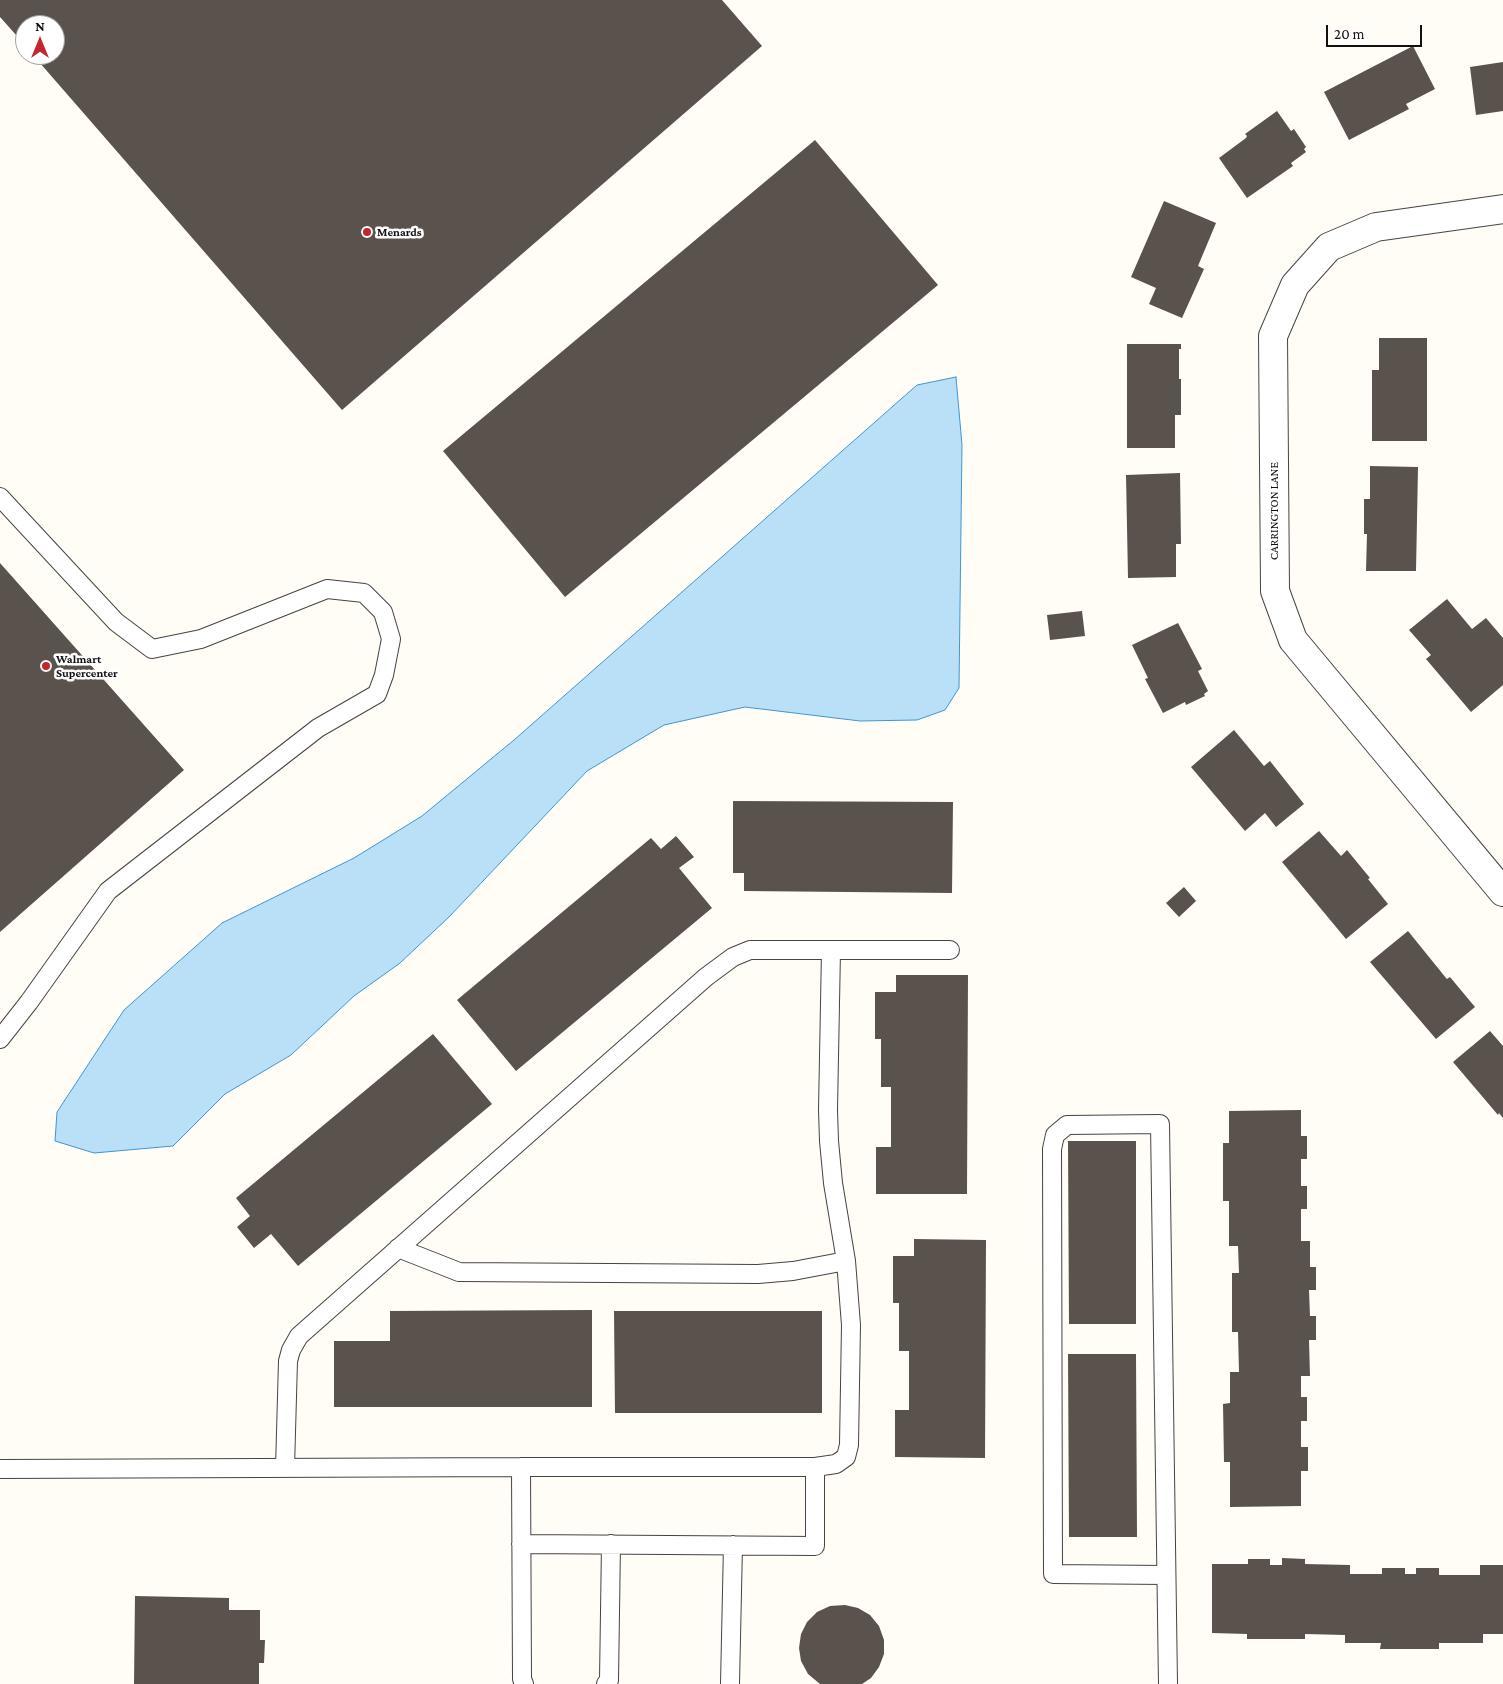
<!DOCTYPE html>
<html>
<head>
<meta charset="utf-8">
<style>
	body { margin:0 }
	#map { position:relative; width:1503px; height:1684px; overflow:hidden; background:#fffdf5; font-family:"Crimson Pro",serif }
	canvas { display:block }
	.north { position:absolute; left:15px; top:15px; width:50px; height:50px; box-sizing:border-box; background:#fff; border:1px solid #a0a0a0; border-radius:50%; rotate:0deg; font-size:14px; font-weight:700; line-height:20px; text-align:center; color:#111 }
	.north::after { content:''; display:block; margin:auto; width:18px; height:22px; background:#c4262e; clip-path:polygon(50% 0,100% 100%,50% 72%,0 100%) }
	.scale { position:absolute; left:1326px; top:25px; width:96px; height:22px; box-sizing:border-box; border:2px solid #111; border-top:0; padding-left:6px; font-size:15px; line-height:18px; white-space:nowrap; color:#111; -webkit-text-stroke:4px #fff; paint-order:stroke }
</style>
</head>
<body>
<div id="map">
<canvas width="1503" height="1684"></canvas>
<div class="north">N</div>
<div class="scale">20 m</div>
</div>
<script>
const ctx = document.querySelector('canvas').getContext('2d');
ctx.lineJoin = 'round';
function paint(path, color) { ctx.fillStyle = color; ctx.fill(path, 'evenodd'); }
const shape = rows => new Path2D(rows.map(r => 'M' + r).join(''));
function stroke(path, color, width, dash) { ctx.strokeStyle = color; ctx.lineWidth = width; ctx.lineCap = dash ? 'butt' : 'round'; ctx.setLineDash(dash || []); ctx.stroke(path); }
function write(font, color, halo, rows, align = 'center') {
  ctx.font = font + ' "Crimson Pro",serif'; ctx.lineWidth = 5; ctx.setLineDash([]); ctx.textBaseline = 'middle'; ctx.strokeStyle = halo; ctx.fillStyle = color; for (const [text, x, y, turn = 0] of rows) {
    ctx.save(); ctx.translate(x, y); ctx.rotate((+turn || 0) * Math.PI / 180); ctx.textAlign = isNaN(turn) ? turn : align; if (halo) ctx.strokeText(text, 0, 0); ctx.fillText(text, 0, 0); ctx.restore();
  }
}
const water = shape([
	[956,377,962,445,959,688,945,710,917,720,860,721,745,707,664,725,587,771,449,917,400,963,354,996,291,1055,225,1094,173,1146,94,1153,55,1141,57,1112,124,1010,222,923,354,858,422,816,514,740,917,385,956,377]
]);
paint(water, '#b9e0f7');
stroke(water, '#3f96cf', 1);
paint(shape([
	[0,0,722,0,762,46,342,410,33,55,55,55,55,25,25,25,25,45,0,17],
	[1413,46,1435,89,1406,104,1409,109,1349,140,1324,92],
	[1503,62,1503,111,1476,115,1470,67],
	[1277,111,1291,131,1294,129,1306,147,1304,149,1306,152,1291,163,1293,166,1247,198,1219,158,1246,138,1247,136,1245,134],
	[815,140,938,285,565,597,443,451],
	[1164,201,1216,223,1198,266,1204,269,1182,318,1149,304,1156,288,1131,277],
	[1379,338,1427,338,1427,441,1372,441,1372,370,1379,370],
	[1127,344,1181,344,1181,349,1179,349,1179,379,1181,379,1181,415,1175,415,1175,448,1127,448],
	[1370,466,1418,467,1416,571,1366,571,1367,534,1364,534,1364,499,1370,499],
	[1180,473,1181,544,1176,544,1176,577,1128,578,1126,475],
	[0,563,184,770,0,932],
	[1447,599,1472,629,1486,618,1503,638,1503,685,1471,712,1426,659,1431,655,1409,630],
	[1082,611,1085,636,1050,640,1047,615],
	[1178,623,1202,669,1198,671,1208,691,1204,694,1205,696,1186,705,1185,702,1163,713,1145,679,1148,678,1132,645],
	[1234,730,1264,766,1270,761,1304,804,1276,827,1265,813,1245,831,1191,767],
	[733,801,953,802,952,893,744,891,744,873,733,873],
	[1319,831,1341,856,1347,850,1370,878,1368,879,1388,904,1346,939,1282,862],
	[676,836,694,857,679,868,712,908,516,1071,457,1000,651,838,661,849],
	[1184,887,1196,901,1179,917,1166,903],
	[1408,931,1446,978,1447,979,1450,977,1475,1007,1436,1039,1370,962],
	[896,975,968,975,967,1194,876,1194,876,1147,891,1147,891,1087,881,1087,881,1039,875,1039,875,992,896,992],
	[1490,1031,1503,1046,1503,1118,1499,1113,1498,1115,1453,1062],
	[433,1034,492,1104,298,1266,271,1234,254,1248,237,1227,250,1216,236,1198],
	[1301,1110,1301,1136,1307,1136,1307,1159,1301,1159,1301,1186,1307,1186,1307,1209,1301,1209,1301,1241,1310,1241,1310,1267,1316,1267,1316,1290,1309,1290,1310,1316,1316,1316,1316,1340,1309,1340,1310,1376,1301,1376,1301,1397,1307,1397,1307,1421,1301,1421,1301,1447,1308,1447,1308,1471,1301,1471,1301,1506,1230,1507,1230,1462,1224,1462,1223,1404,1230,1403,1230,1372,1239,1372,1238,1332,1232,1332,1232,1273,1239,1273,1238,1246,1229,1246,1229,1201,1223,1201,1223,1143,1229,1143,1229,1111],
	[1068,1141,1136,1141,1136,1324,1069,1324],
	[914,1239,986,1240,985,1458,895,1457,895,1410,909,1410,909,1351,899,1351,899,1303,893,1303,893,1256,914,1256],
	[592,1310,592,1407,334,1407,334,1341,390,1341,390,1311],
	[614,1311,822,1311,822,1413,615,1413],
	[1068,1354,1136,1354,1137,1537,1069,1537],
	[1282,1558,1305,1559,1305,1564,1350,1565,1350,1574,1382,1574,1382,1568,1405,1568,1405,1574,1416,1574,1416,1568,1439,1568,1439,1575,1480,1575,1480,1565,1503,1565,1503,1634,1483,1634,1483,1643,1439,1643,1439,1649,1380,1649,1381,1643,1345,1643,1345,1635,1305,1634,1305,1639,1247,1639,1247,1634,1212,1633,1212,1564,1248,1564,1248,1559,1270,1559,1270,1565,1282,1565],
	[135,1596,229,1598,229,1610,260,1610,260,1640,265,1640,264,1663,259,1663,259,1684,134,1684],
	[845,1605,858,1608,870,1615,879,1626,884,1640,884,1654,879,1667,871,1678,862,1684,820,1684,808,1674,801,1661,799,1648,801,1634,807,1622,817,1612,830,1606]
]), '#5a524d');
const service = shape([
	[0,497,116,622,152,649,201,639,327,589,364,593,383,612,391,639,384,675,377,694,318,728,108,891,29,1002,0,1039],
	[398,1248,459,1272,758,1274,793,1271,846,1261],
	[521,1467,522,1679,524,1684],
	[285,1468,288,1361,291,1350,299,1336,706,977,733,957,750,950,950,950],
	[0,1469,521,1467,815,1467,836,1464,846,1457,849,1445,851,1325,846,1261,833,1183,829,1141,828,1110,831,950],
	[521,1544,815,1546,815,1467],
	[1166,1575,1053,1574,1052,1149,1055,1135,1067,1125,1160,1124,1168,1684],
	[606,1684,609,1680,611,1544],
	[730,1684,733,1545]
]);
const minor = shape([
	[1503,209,1376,227,1329,247,1295,285,1273,336,1275,591,1293,640,1503,892]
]);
stroke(service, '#444', 20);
stroke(minor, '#444', 30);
stroke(service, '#fff', 18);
stroke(minor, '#fff', 28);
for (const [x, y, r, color] of [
	[367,232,5,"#c4262e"],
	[46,666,5,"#c4262e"]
]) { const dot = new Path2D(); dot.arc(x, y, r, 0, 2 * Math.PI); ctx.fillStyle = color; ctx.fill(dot); stroke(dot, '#fff', 2); }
write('bold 12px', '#111', '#fff', [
	["Menards",377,232],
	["Walmart",56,659],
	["Supercenter",56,673]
], 'left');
write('12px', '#111', '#fff', [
	["CARRINGTON LANE",1274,511,-90]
]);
</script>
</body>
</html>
